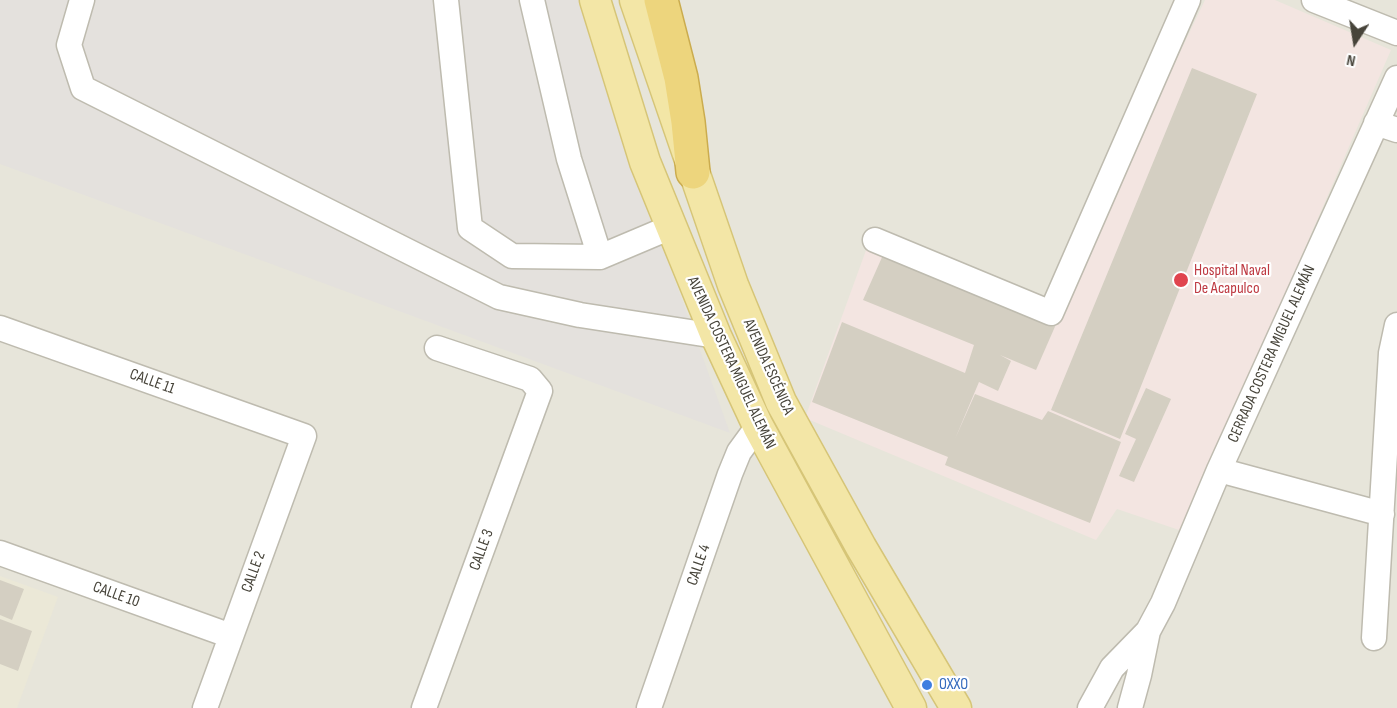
<!DOCTYPE html>
<html>
<head>
<meta charset="utf-8">
<style>
	body { margin:0 }
	#map { position:relative; width:1397px; height:708px; overflow:hidden; background:#f4f2ec; font-family:"Sofia Sans Condensed",sans-serif }
	canvas { display:block }
	.north { position:absolute; left:1325px; top:12px; width:60px; height:60px; -webkit-text-stroke:4px #fff; paint-order:stroke; rotate:192deg; font-size:16px; font-weight:700; line-height:24px; text-align:center; color:#47443a }
	.north::after { content:''; display:block; margin:auto; width:21px; height:27px; background:#47443a; clip-path:polygon(50% 0,100% 100%,50% 72%,0 100%) }
</style>
</head>
<body>
<div id="map">
<canvas width="1397" height="708"></canvas>
<div class="north">N</div>
</div>
<script>
const ctx = document.querySelector('canvas').getContext('2d');
ctx.lineJoin = 'round';
function paint(path, color) { ctx.fillStyle = color; ctx.fill(path, 'evenodd'); }
const shape = rows => new Path2D(rows.map(r => 'M' + r).join(''));
function stroke(path, color, width, dash) { ctx.strokeStyle = color; ctx.lineWidth = width; ctx.lineCap = dash ? 'butt' : 'round'; ctx.setLineDash(dash || []); ctx.stroke(path); }
function write(font, color, halo, rows, align = 'center') {
  ctx.font = font + ' "Sofia Sans Condensed",sans-serif'; ctx.lineWidth = 4.5; ctx.setLineDash([]); ctx.textBaseline = 'middle'; ctx.strokeStyle = halo; ctx.fillStyle = color; for (const [text, x, y, turn = 0] of rows) {
    ctx.save(); ctx.translate(x, y); ctx.rotate((+turn || 0) * Math.PI / 180); ctx.textAlign = isNaN(turn) ? turn : align; if (halo) ctx.strokeText(text, 0, 0); ctx.fillText(text, 0, 0); ctx.restore();
  }
}
paint(shape([
	[0,0,1397,0,1397,708,0,708]
]), '#e7e5da');
paint(shape([
	[0,0,593,0,630,156,730,433,0,164]
]), '#e4e1dd');
paint(shape([
	[0,576,58,597,17,708,0,708]
]), '#ebe8d7');
paint(shape([
	[1205,0,1275,0,1391,50,1182,531,1117,509,1096,540,805,418,869,242,1053,317]
]), '#f3e5e1');
paint(shape([
	[1192,68,1257,94,1120,439,1051,410],
	[883,255,1057,322,1036,370,1000,355,1011,361,998,391,979,382,955,439,975,394,1042,420,1048,411,1121,442,1090,523,945,465,948,457,812,402,842,322,965,373,974,345,863,300],
	[1146,388,1171,399,1134,482,1119,476,1136,439,1125,434],
	[0,580,24,589,12,620,0,615],
	[0,619,32,631,18,671,0,664]
]), '#d4cfc2');
const minor = shape([
	[82,0,69,45,83,88,499,297,580,315,716,336],
	[446,0,470,228,512,256,600,257,671,227],
	[532,0,569,159,600,257],
	[1314,0,1397,33],
	[1376,123,1397,130],
	[875,240,1051,313,1188,0],
	[0,328,304,436,205,708],
	[1219,470,1382,514],
	[0,553,231,636],
	[1374,638,1391,353,1397,325],
	[424,708,540,391,530,379,437,348],
	[649,708,730,474,739,452,758,426],
	[1090,708,1112,668,1148,631,1163,603,1219,470,1397,78],
	[1130,708,1139,675,1148,631]
]);
const major = shape([
	[595,0,645,162,716,336,758,426,911,708],
	[635,0,733,285,781,402,861,547,956,708]
]);
const highway = shape([
	[661,0,681,78,688,122,693,172]
]);
stroke(minor, '#bebbaf', 27);
stroke(major, '#d6c577', 33);
stroke(highway, '#cbac4e', 36);
stroke(minor, '#fff', 24);
stroke(major, '#f3e6a6', 30);
stroke(highway, '#edd57d', 33);
for (const [x, y, r, color] of [
	[1181,280,8,"#e0444e"],
	[927,685,6,"#3f7fe0"]
]) { const dot = new Path2D(); dot.arc(x, y, r, 0, 2 * Math.PI); ctx.fillStyle = color; ctx.fill(dot); stroke(dot, '#fff', 2); }
write('16px', '#be3a42', '#fff', [
	["Hospital Naval",1194,271],
	["De Acapulco",1194,289]
], 'left');
write('16px', '#47443a', '#fff', [
	["CERRADA COSTERA MIGUEL ALEMÁN",1272,354,-66],
	["AVENIDA COSTERA MIGUEL ALEMÁN",731,363,65],
	["AVENIDA ESCÉNICA",768,367,66],
	["CALLE 11",152,382,20],
	["CALLE 3",482,550,-70],
	["CALLE 4",699,565,-71],
	["CALLE 2",254,572,-70],
	["CALLE 10",116,595,20]
]);
write('16px', '#366cbe', '#fff', [
	["OXXO",939,685]
], 'left');
</script>
</body>
</html>
